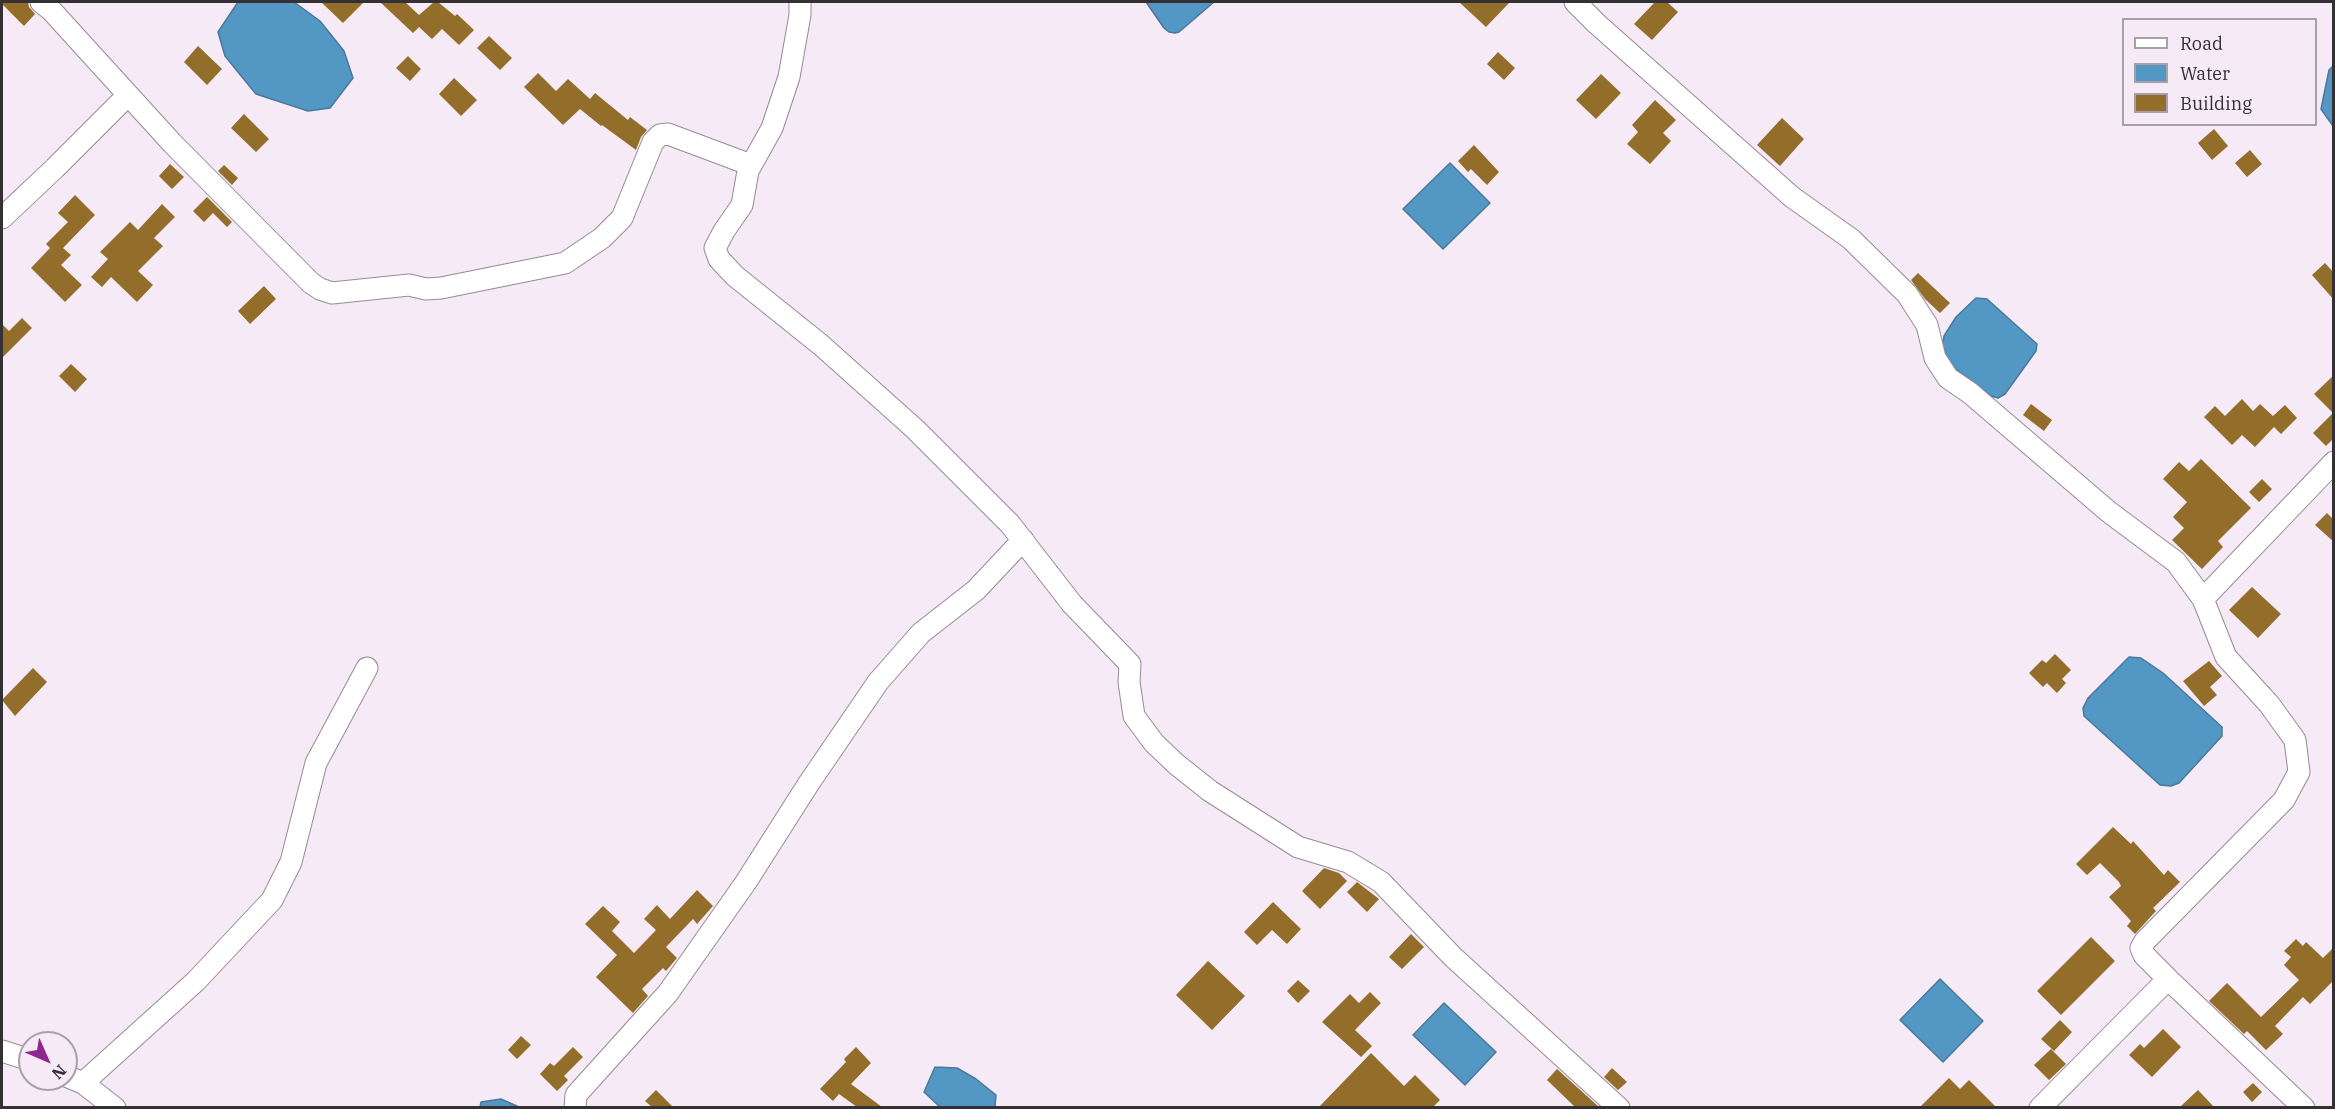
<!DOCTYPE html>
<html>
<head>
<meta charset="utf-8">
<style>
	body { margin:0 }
	#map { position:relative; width:2335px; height:1109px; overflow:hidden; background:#f5eaf5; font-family:"IBM Plex Serif",serif }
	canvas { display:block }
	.frame { position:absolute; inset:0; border:3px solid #353034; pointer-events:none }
	.legend { position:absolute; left:2122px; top:18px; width:195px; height:108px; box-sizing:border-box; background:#f5eaf5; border:2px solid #a8a0a8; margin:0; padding:8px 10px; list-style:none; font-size:18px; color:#353034 }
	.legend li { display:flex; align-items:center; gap:12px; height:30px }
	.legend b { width:30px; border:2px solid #a8a0a8 }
	.north { position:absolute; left:18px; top:1031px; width:60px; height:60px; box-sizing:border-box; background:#f5eaf5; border:2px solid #a8a0a8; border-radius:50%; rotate:135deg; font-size:16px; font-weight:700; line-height:24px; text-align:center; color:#353034 }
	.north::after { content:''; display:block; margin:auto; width:21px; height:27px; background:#8e288e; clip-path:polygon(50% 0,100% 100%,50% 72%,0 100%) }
</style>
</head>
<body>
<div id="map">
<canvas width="2335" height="1109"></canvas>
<div class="frame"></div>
<ul class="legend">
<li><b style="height:8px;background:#fff"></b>Road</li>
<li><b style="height:16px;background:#5397c4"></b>Water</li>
<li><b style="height:16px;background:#936d2a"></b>Building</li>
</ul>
<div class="north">N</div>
</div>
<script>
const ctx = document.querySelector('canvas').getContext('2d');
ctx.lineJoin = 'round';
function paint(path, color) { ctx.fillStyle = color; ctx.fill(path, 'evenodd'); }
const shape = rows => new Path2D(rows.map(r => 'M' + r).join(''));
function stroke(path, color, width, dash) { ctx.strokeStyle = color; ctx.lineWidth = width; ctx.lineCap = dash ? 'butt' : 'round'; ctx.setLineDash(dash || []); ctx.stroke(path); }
const water = shape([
	[238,2,294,2,320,21,344,51,353,78,330,108,308,111,256,94,242,77,225,56,218,32,238,2],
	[1146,2,1214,2,1179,32,1175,33,1169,32,1164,28,1146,2],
	[2333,66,2333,126,2321,109,2329,70,2333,66],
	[1450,163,1490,203,1443,249,1403,209,1450,163],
	[1976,298,1987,299,2037,344,2036,351,2005,394,1998,398,1991,396,1945,361,1942,348,1944,336,1956,317,1976,298],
	[2129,657,2141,658,2163,673,2222,727,2222,736,2179,783,2171,786,2160,785,2084,716,2083,708,2088,698,2129,657],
	[1940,979,1983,1021,1943,1062,1900,1020,1940,979],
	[1444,1003,1496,1052,1465,1085,1413,1035,1444,1003],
	[935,1067,957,1068,976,1079,996,1095,995,1107,940,1107,924,1092,935,1067],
	[501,1099,519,1107,480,1107,481,1102,501,1099]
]);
paint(water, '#5397c4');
stroke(water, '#4a7899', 1.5);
paint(shape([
	[2,2,28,2,29,7,35,14,24,26,2,4],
	[321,2,364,2,343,23],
	[380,2,405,2,419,15,434,2,438,2,455,16,457,14,474,30,459,45,442,29,432,39,419,27,413,33],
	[1459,2,1510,2,1486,27],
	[1655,2,1667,2,1678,12,1652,40,1634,24],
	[489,36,512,58,500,70,477,48],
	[198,46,222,69,207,85,184,62],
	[1498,52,1515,68,1504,80,1487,64],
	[408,56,421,69,410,81,396,68],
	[538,73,556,91,568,79,590,99,595,93,628,120,630,117,647,130,641,137,636,150,602,125,601,126,580,109,563,125,524,87],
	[1601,74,1621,93,1596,119,1576,100],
	[454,78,477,100,461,116,439,94],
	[1655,100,1676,120,1663,133,1671,141,1650,164,1627,144,1638,132,1632,125],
	[244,114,269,139,256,152,231,128],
	[1782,118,1804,139,1780,166,1757,145],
	[2214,129,2228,146,2212,160,2198,143],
	[1474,145,1499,172,1487,185,1471,169,1468,172,1458,161],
	[2250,150,2262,164,2247,177,2235,163],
	[170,164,184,177,172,189,159,176],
	[224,165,238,178,232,185,218,171],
	[75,195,95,215,63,248,71,255,61,265,82,285,65,302,31,268,50,248,46,244,68,222,58,213],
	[207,197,232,222,227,227,213,213,204,222,193,211],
	[162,204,175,217,154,238,163,246,138,271,153,285,137,302,111,277,102,287,91,277,108,259,100,252,130,222,138,230],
	[2325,263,2334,273,2334,300,2312,275],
	[1918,273,1950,303,1940,313,1925,299,1911,280],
	[264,286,276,299,250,324,238,311],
	[22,318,32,328,2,358,2,324,9,331],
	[71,364,87,379,75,392,59,376],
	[2334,375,2334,438,2326,446,2313,433,2333,413,2314,394],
	[2242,399,2253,411,2260,404,2273,416,2285,405,2297,418,2281,434,2274,427,2255,447,2242,435,2232,445,2204,417,2215,406,2225,416],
	[2031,404,2052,420,2044,431,2023,415],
	[2201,459,2251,508,2218,541,2223,547,2202,569,2172,540,2184,528,2173,517,2187,502,2163,479,2179,462,2189,471],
	[2262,479,2272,489,2259,502,2249,492],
	[2327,513,2334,520,2334,542,2315,525],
	[2252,587,2281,614,2258,638,2229,610],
	[2055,654,2071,670,2062,679,2066,683,2057,693,2047,683,2043,687,2029,673,2042,660,2046,663],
	[2209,661,2222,676,2210,687,2217,695,2204,706,2183,681],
	[33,668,47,682,15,716,2,700],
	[2113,827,2131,844,2133,841,2164,875,2168,870,2180,882,2153,908,2156,911,2135,934,2127,926,2131,921,2109,897,2121,886,2119,882,2100,863,2087,875,2076,864],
	[1324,868,1339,873,1347,881,1320,909,1302,891],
	[1357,882,1379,899,1367,912,1347,892],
	[697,890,713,906,697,924,693,919,666,947,677,958,666,971,663,968,642,989,648,996,633,1013,596,977,617,955,585,924,603,906,620,922,612,931,634,953,656,930,644,919,657,905,670,919],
	[1273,902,1301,929,1287,944,1272,930,1257,945,1244,932],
	[1411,934,1424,947,1402,969,1389,957],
	[2091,937,2115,961,2061,1015,2037,991],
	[2296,939,2303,946,2306,942,2323,958,2334,947,2334,980,2310,1004,2303,997,2275,1026,2283,1034,2266,1050,2247,1031,2244,1034,2209,1001,2227,983,2261,1017,2299,980,2284,965,2291,957,2284,951],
	[1208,961,1245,996,1212,1030,1176,995],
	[1298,980,1310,991,1298,1003,1287,991],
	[1370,992,1381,1003,1355,1030,1372,1046,1361,1057,1322,1022,1350,994,1359,1003],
	[2060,1020,2072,1032,2054,1051,2041,1039],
	[2163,1029,2181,1047,2152,1077,2129,1055,2140,1044,2144,1048],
	[521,1036,531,1045,517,1059,508,1050],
	[573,1047,583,1057,564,1076,568,1080,557,1091,540,1074,550,1063,554,1066],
	[856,1047,871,1063,851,1084,882,1107,857,1107,839,1094,833,1101,820,1089,846,1062,844,1059],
	[2051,1049,2066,1064,2049,1080,2034,1065],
	[1371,1053,1404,1086,1415,1075,1440,1100,1433,1107,1319,1107],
	[1612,1068,1627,1082,1618,1090,1604,1077],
	[1557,1069,1599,1107,1573,1107,1574,1106,1547,1080],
	[1949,1078,1960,1089,1969,1080,1996,1107,1920,1107],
	[2253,1083,2262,1092,2252,1102,2243,1092],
	[656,1090,673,1107,652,1107,645,1101],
	[2198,1090,2214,1107,2180,1107]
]), '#936d2a');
const minor = shape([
	[41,2,51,10,172,143,311,283,320,289,332,293,409,285,426,289,441,288,565,263,602,238,622,218,653,142,660,135,668,134,751,165],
	[800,2,800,15,789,77,772,128,748,171,742,205,724,231,715,248,719,259,735,276,821,345,915,429,1010,524,1072,604,1130,664,1129,682,1134,716,1154,743,1176,764,1210,791,1298,847,1348,862,1381,882,1453,957,1619,1108],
	[1575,2,1597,24,1792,197,1851,239,1907,294,1927,325,1935,358,1948,378,1970,393,2109,512,2176,562,2203,599,2226,657,2269,704,2295,740,2299,772,2284,800,2145,941,2141,948,2144,955,2168,979,2304,1108],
	[2,218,55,168,128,95],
	[2203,599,2334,462],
	[2,1051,30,1060],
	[66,1076,83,1083,115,1108],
	[83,1083,196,981,272,900,291,862,316,763,367,668],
	[575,1108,576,1095,668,993,746,882,809,783,878,682,921,633,976,590,1023,540],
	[2040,1108,2168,979]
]);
stroke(minor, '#958b95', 23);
stroke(minor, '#fff', 21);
</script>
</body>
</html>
